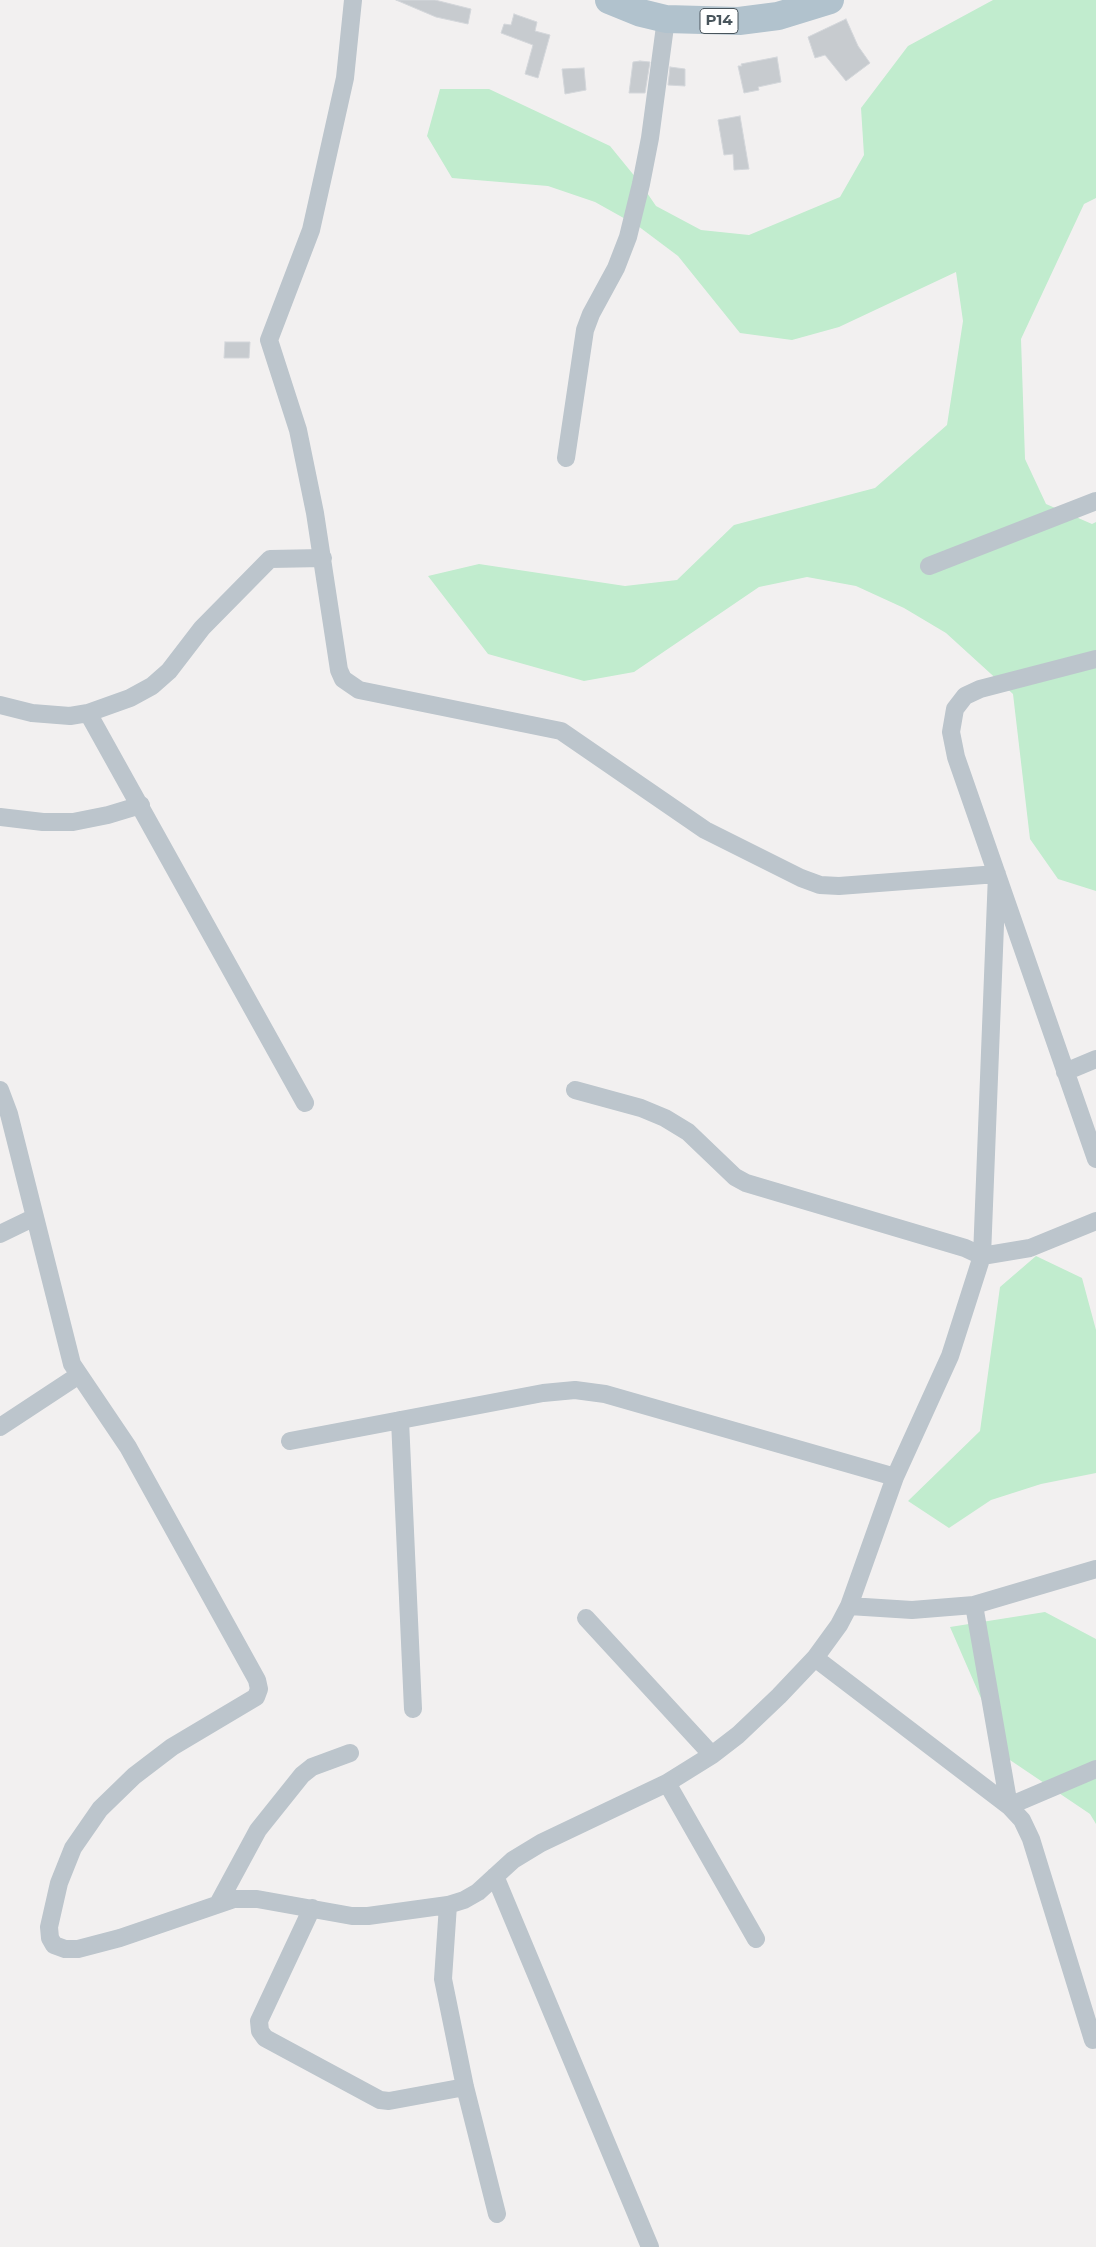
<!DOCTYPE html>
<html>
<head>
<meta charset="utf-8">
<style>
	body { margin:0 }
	canvas { display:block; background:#f2f0f0 }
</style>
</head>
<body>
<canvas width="1096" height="2247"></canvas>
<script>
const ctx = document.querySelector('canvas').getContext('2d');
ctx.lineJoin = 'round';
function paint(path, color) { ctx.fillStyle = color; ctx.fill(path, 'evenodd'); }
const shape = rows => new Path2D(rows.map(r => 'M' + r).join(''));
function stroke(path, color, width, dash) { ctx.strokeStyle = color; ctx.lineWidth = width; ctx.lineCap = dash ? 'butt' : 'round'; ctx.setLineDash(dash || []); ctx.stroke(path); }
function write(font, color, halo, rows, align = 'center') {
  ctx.font = font + ' Montserrat,sans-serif'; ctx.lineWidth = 5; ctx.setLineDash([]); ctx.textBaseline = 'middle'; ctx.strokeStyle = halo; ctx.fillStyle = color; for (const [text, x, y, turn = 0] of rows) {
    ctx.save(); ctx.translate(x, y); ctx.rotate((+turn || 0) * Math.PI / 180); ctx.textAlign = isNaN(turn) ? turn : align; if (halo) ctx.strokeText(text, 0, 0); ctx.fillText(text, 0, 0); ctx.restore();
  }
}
paint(shape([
	[993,0,1096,0,1096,198,1084,204,1021,339,1025,459,1046,504,1092,524,1096,522,1096,891,1058,879,1030,839,1013,694,946,633,904,608,856,586,807,577,759,587,634,672,584,681,488,654,428,576,479,564,625,586,677,580,734,525,875,488,947,425,963,321,956,272,839,327,792,340,740,333,678,256,638,226,595,202,548,186,452,178,427,136,440,89,489,89,610,146,641,184,656,206,701,230,749,235,840,197,864,155,861,108,908,46],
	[1036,1256,1082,1278,1096,1330,1096,1473,1041,1484,991,1500,949,1528,908,1501,980,1431,1000,1287],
	[1045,1612,1096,1639,1096,1824,1090,1814,1007,1758,950,1627]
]), '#c1ecce');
const building = shape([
	[396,0,435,0,471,9,468,24,436,17,396,0],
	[514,14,537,22,535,31,550,35,538,78,525,74,533,45,501,33,504,24,511,25,514,14],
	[846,19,858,46,870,63,846,81,825,55,815,58,808,37,846,19],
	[777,57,781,82,758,87,759,90,744,93,738,66,742,66,741,64,777,57],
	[640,61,650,62,645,93,629,93,633,62,640,61],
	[670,67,685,69,685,86,668,85,670,67],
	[584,68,586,90,565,94,562,69,584,68],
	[740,116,749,169,734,170,733,154,724,155,718,120,740,116],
	[225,342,250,342,249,358,224,358,225,342]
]);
paint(building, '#c7cbcf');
stroke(building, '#d4d7db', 1);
stroke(shape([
	[566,458,585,330,591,314,616,268,628,237,641,184,650,138,666,19],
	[929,566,1096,501],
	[1096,659,980,689,965,696,955,709,951,732,956,757,1096,1159],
	[0,705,32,713,70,716,88,713,130,698,152,686,169,671,202,628,270,559,323,558],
	[88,713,305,1103],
	[0,817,43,822,73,822,108,815,141,805],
	[1065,1072,1096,1059],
	[0,1090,9,1114,72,1364,128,1447,257,1680,259,1689,256,1697,172,1747,134,1776,100,1809,73,1848,59,1883,49,1927,50,1938,54,1945,65,1949,78,1949,120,1938,234,1899,257,1899,352,1916,368,1916,448,1905,464,1900,478,1892,513,1860,541,1843,667,1783,712,1755,738,1735,779,1696,815,1658,839,1625,849,1606,895,1477,950,1356,982,1256,997,874,839,886,820,885,801,878,705,830,561,731,359,690,343,679,339,670,315,513,298,430,269,340,311,230,345,78,353,0],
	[575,1090,641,1108,665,1118,688,1132,735,1177,746,1183,965,1248,982,1256,1030,1248,1096,1221],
	[0,1234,35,1217],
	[400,1420,413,1709],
	[0,1427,79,1375],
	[290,1441,543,1393,575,1390,605,1394,895,1477],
	[974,1605,1009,1806,1096,1769],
	[849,1606,912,1610,974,1605,1096,1569],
	[586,1618,712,1755],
	[815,1658,1009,1806,1022,1820,1031,1839,1093,2040],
	[667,1783,756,1939],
	[495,1876,650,2247],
	[218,1904,258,1830,302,1775,312,1767,350,1753],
	[448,1905,443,1979,465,2087,497,2214],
	[312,1908,259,2021,260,2031,265,2038,380,2100,389,2101,465,2087]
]), '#bcc5cc', 18);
stroke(shape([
	[609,0,641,13,666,19,739,21,778,16,830,0]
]), '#b1c2cd', 28);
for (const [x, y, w] of [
	[719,21,38]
]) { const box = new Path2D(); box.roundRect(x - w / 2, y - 12.5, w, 25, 4); ctx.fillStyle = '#fff'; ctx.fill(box); stroke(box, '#49555c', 1); }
write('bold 15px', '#49555c', null, [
	["P14",719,21]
]);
</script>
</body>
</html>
